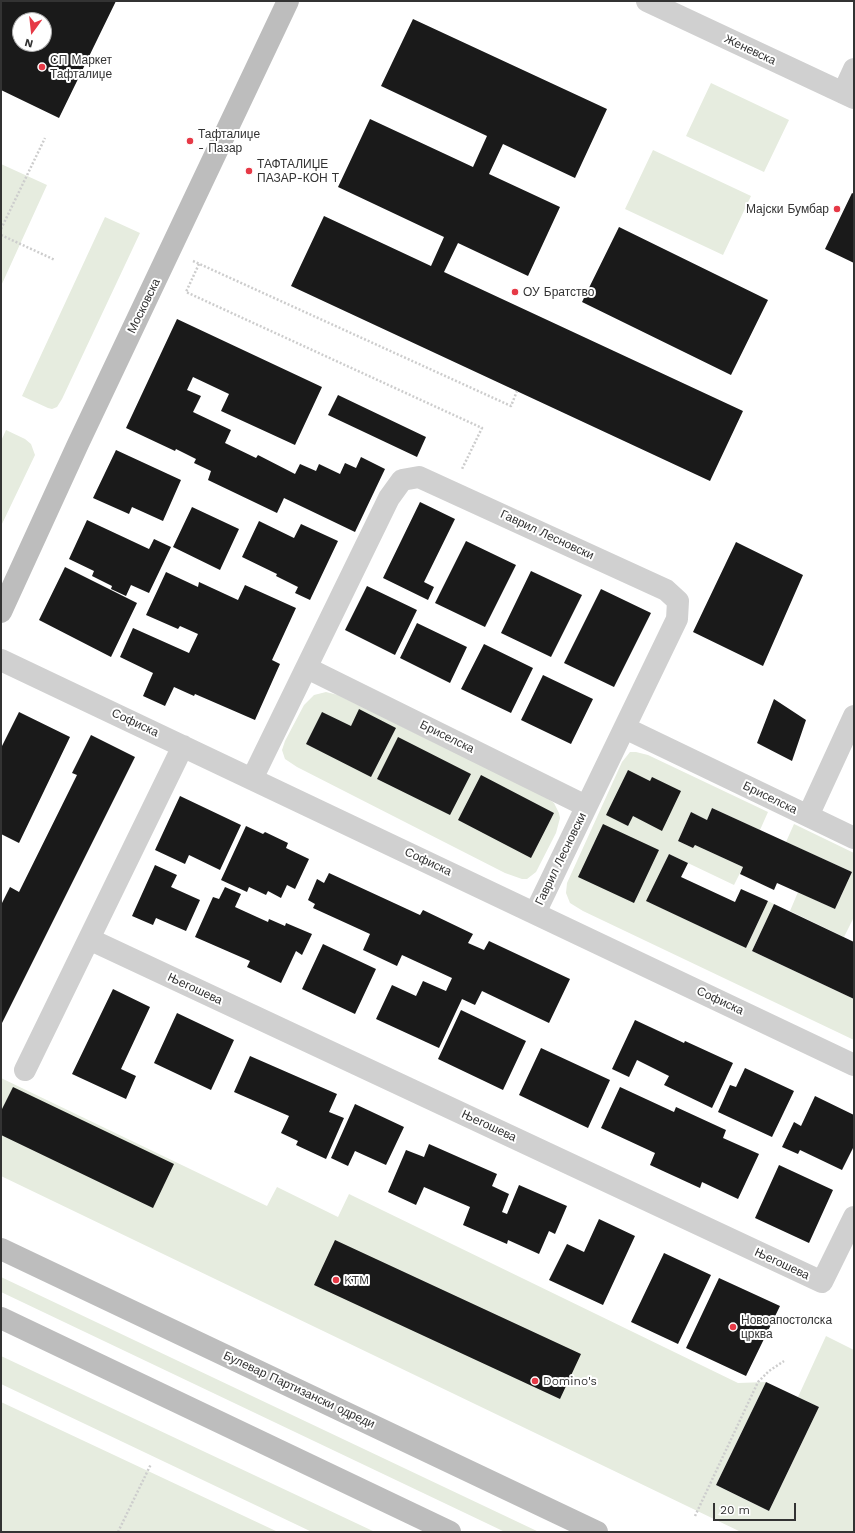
<!DOCTYPE html>
<html>
<head>
<meta charset="utf-8">
<style>
	body { margin:0 }
	#map { position:relative; width:855px; height:1533px; overflow:hidden; background:#fff; font-family:"Work Sans",sans-serif }
	canvas { display:block }
	.frame { position:absolute; inset:0; border:2px solid #333; pointer-events:none }
	.north { position:absolute; left:12px; top:12px; width:40px; height:40px; box-sizing:border-box; background:#fff; border:1px solid #adadad; border-radius:50%; rotate:195deg; font-size:11px; font-weight:700; line-height:16px; text-align:center; color:#333 }
	.north::after { content:''; display:block; margin:auto; width:14px; height:18px; background:#e63946; clip-path:polygon(50% 0,100% 100%,50% 72%,0 100%) }
	.scale { position:absolute; left:713px; top:1503px; width:83px; height:18px; box-sizing:border-box; border:2px solid #333; border-top:0; padding-left:5px; font-size:12px; line-height:14px; white-space:nowrap; color:#333; -webkit-text-stroke:3px #fff; paint-order:stroke }
</style>
</head>
<body>
<div id="map">
<canvas width="855" height="1533"></canvas>
<div class="frame"></div>
<div class="north">N</div>
<div class="scale">20 m</div>
</div>
<script>
const ctx = document.querySelector('canvas').getContext('2d');
ctx.lineJoin = 'round';
function paint(path, color) { ctx.fillStyle = color; ctx.fill(path, 'evenodd'); }
const shape = rows => new Path2D(rows.map(r => 'M' + r).join(''));
function stroke(path, color, width, dash) { ctx.strokeStyle = color; ctx.lineWidth = width; ctx.lineCap = dash ? 'butt' : 'round'; ctx.setLineDash(dash || []); ctx.stroke(path); }
function write(font, color, halo, rows, align = 'center') {
  ctx.font = font + ' "Work Sans",sans-serif'; ctx.lineWidth = 4; ctx.setLineDash([]); ctx.textBaseline = 'middle'; ctx.strokeStyle = halo; ctx.fillStyle = color; for (const [text, x, y, turn = 0] of rows) {
    ctx.save(); ctx.translate(x, y); ctx.rotate((+turn || 0) * Math.PI / 180); ctx.textAlign = isNaN(turn) ? turn : align; if (halo) ctx.strokeText(text, 0, 0); ctx.fillText(text, 0, 0); ctx.restore();
  }
}
paint(shape([
	[711,83,789,120,764,172,686,136],
	[653,150,751,196,723,255,625,209],
	[1,164,47,185,1,286],
	[105,217,140,233,62,399,57,407,52,409,48,408,22,396],
	[6,430,25,439,31,444,35,455,1,526,1,441],
	[326,692,338,695,547,798,554,803,559,813,560,818,556,833,536,872,527,879,522,879,505,873,297,767,285,759,282,750,285,741,304,705,314,695],
	[630,752,636,752,648,755,768,812,760,830,712,808,707,820,691,812,678,841,693,848,695,845,743,867,734,885,669,854,647,901,746,948,768,901,774,904,752,951,854,999,854,1040,583,911,570,903,566,893,567,883,622,762],
	[794,824,854,853,854,917,844,937,790,911,798,892,835,909,852,872,786,842],
	[1,1078,267,1206,277,1187,338,1217,349,1194,738,1383,766,1382,716,1485,769,1511,819,1407,798,1397,826,1336,854,1350,854,1532,741,1532,1,1176],
	[1,1277,539,1532,505,1532,1,1292],
	[1,1356,375,1532,312,1532,1,1384],
	[1,1402,278,1532,1,1532]
]), '#e6ecdf');
paint(shape([
	[1,1,116,1,59,118,1,90],
	[20,20,44,20,44,44,20,44],
	[413,19,607,109,575,178,503,144,489,174,560,207,528,276,458,243,444,272,743,411,710,481,291,286,324,216,431,266,444,237,338,187,370,119,473,167,487,136,381,86],
	[852,193,854,194,854,263,825,249],
	[619,227,768,300,731,375,582,302],
	[177,319,322,387,295,445,221,411,229,394,193,377,187,390,201,396,193,412,231,430,225,443,256,458,258,455,295,474,300,464,316,471,319,464,340,474,345,463,356,468,361,457,385,469,355,532,284,498,277,513,208,480,211,471,194,463,196,459,176,449,175,451,126,428],
	[338,395,426,437,417,457,328,415],
	[116,450,181,480,163,521,132,507,129,514,93,498],
	[420,502,455,519,424,582,434,587,428,600,383,578],
	[192,507,239,529,220,570,173,547],
	[87,520,149,549,154,539,171,547,149,593,131,585,126,596,111,589,112,586,92,576,94,571,69,559],
	[259,521,294,538,301,524,338,541,310,600,295,593,298,587,276,576,277,574,242,557],
	[466,541,516,565,485,627,435,603],
	[736,542,803,575,763,666,693,632],
	[65,567,137,603,111,657,39,620],
	[531,571,582,595,551,657,501,633],
	[166,572,198,587,199,582,238,600,245,585,296,608,272,660,280,664,255,720,195,694,194,696,174,687,165,706,143,696,153,673,120,657,133,628,189,653,198,634,180,626,178,629,146,615],
	[367,586,417,610,395,655,345,630],
	[601,589,651,613,614,687,564,663],
	[417,623,467,647,450,683,400,658],
	[484,644,533,668,511,713,461,689],
	[543,675,593,699,571,744,521,720],
	[774,699,806,720,792,761,757,743],
	[359,709,396,728,371,777,306,744,322,712,351,726],
	[19,712,70,737,19,843,1,834,1,748],
	[91,735,135,757,1,1025,1,905,10,887,19,892,77,775,72,773],
	[398,737,471,774,450,815,377,779],
	[628,770,650,781,652,777,681,791,662,831,633,816,628,826,606,815],
	[481,775,554,813,531,858,458,820],
	[180,796,241,825,220,870,189,855,185,864,155,850],
	[712,808,852,872,835,909,777,883,774,890,740,874,743,867,695,845,693,848,678,841,691,812,707,820],
	[603,824,659,850,634,903,578,877],
	[246,826,263,834,265,832,288,843,286,848,309,859,295,889,287,885,281,898,268,891,266,895,249,887,247,892,221,880],
	[669,854,688,863,681,877,735,902,741,889,768,901,746,948,646,901],
	[155,865,177,875,171,887,200,900,186,931,156,918,153,925,132,916],
	[329,873,420,915,423,910,473,934,468,943,484,950,489,941,570,979,549,1023,482,991,475,1005,462,999,439,1048,376,1019,392,985,416,996,423,981,446,991,452,978,402,955,397,966,363,950,370,934,313,908,315,904,308,900,317,879,324,883],
	[225,887,241,894,235,907,268,922,269,919,285,926,286,923,312,934,302,955,296,951,281,983,247,967,250,961,195,937,213,897,219,899],
	[774,904,854,942,854,999,752,951],
	[323,944,376,969,355,1014,302,989],
	[113,989,150,1007,121,1069,136,1076,126,1099,72,1074],
	[461,1010,526,1041,503,1090,438,1059],
	[177,1013,234,1040,211,1090,154,1063],
	[635,1020,684,1043,685,1041,733,1063,712,1108,664,1085,669,1076,637,1060,629,1077,612,1069],
	[541,1048,610,1080,588,1128,519,1095],
	[250,1056,337,1094,329,1112,344,1118,326,1159,296,1145,298,1141,281,1133,289,1116,234,1092],
	[745,1068,794,1091,772,1137,718,1112,730,1085,736,1087],
	[13,1087,174,1164,153,1208,1,1135,1,1111],
	[620,1087,674,1112,676,1107,726,1130,723,1138,759,1154,738,1199,702,1182,700,1188,650,1165,655,1153,601,1128],
	[815,1096,854,1115,854,1146,842,1170,800,1150,798,1154,782,1147,794,1122,801,1126],
	[355,1104,404,1127,386,1165,355,1151,348,1166,331,1158],
	[429,1144,497,1174,492,1186,509,1194,502,1212,507,1214,519,1185,567,1206,555,1234,549,1231,539,1254,508,1240,507,1244,463,1225,470,1207,424,1187,416,1205,388,1192,406,1150,424,1157],
	[779,1165,833,1190,809,1243,755,1218],
	[599,1219,635,1236,603,1305,549,1280,567,1244,584,1252],
	[335,1240,581,1354,560,1399,314,1285],
	[664,1253,711,1275,678,1344,631,1322],
	[719,1278,780,1306,746,1376,686,1348],
	[766,1382,819,1407,769,1511,716,1485]
]), '#1a1a1a');
stroke(shape([
	[1,229,45,138],
	[1,235,55,260],
	[193,261,511,406,517,391],
	[199,264,186,292,482,428,462,469],
	[695,1516,758,1382,769,1371,784,1361],
	[118,1532,151,1464]
]), '#cdcdcd', 2.5, [2, 2]);
stroke(shape([
	[647,1,854,98],
	[843,93,854,69],
	[1,660,854,1065],
	[307,668,586,806],
	[625,728,854,838],
	[252,779,389,498,402,480,419,477,666,590,678,601,677,619,535,913],
	[808,816,854,716],
	[89,939,822,1282,854,1217],
	[25,1070,183,746]
]), '#d0d0d0', 22);
stroke(shape([
	[1,612,78,444,288,1],
	[1,1249,597,1532],
	[1,1318,450,1532]
]), '#bdbdbd', 22);
for (const [x, y, r, color] of [
	[42,67,4,"#e63946"],
	[190,141,4,"#e63946"],
	[249,171,4,"#e63946"],
	[837,209,4,"#e63946"],
	[515,292,4,"#e63946"],
	[336,1280,4,"#e63946"],
	[733,1327,4,"#e63946"],
	[535,1381,4,"#e63946"]
]) { const dot = new Path2D(); dot.arc(x, y, r, 0, 2 * Math.PI); ctx.fillStyle = color; ctx.fill(dot); stroke(dot, '#fff', 1.5); }
write('12px', '#333', '#fff', [
	["Женевска",750,50,25],
	["Московска",144,306,-64],
	["Гаврил Лесновски",547,535,25],
	["Софиска",135,723,25],
	["Бриселска",447,737,26],
	["Бриселска",770,798,26],
	["Гаврил Лесновски",561,859,-64],
	["Софиска",428,862,25],
	["Његошева",195,989,25],
	["Софиска",720,1001,25],
	["Његошева",489,1126,25],
	["Његошева",782,1264,25],
	["Булевар Партизански одреди",299,1390,25]
]);
write('12px', '#333', '#fff', [
	["СП Маркет",50,60],
	["Тафталиџе",50,74],
	["Тафталиџе",198,134],
	["- Пазар",198,148],
	["ТАФТАЛИЏЕ",257,164],
	["ПАЗАР-КОН Т",257,178],
	["Мајски Бумбар",829,209,"right"],
	["ОУ Братство",523,292],
	["KTM",344,1280],
	["Новоапостолска",741,1320],
	["црква",741,1334],
	["Domino's",543,1381]
], 'left');
</script>
</body>
</html>
